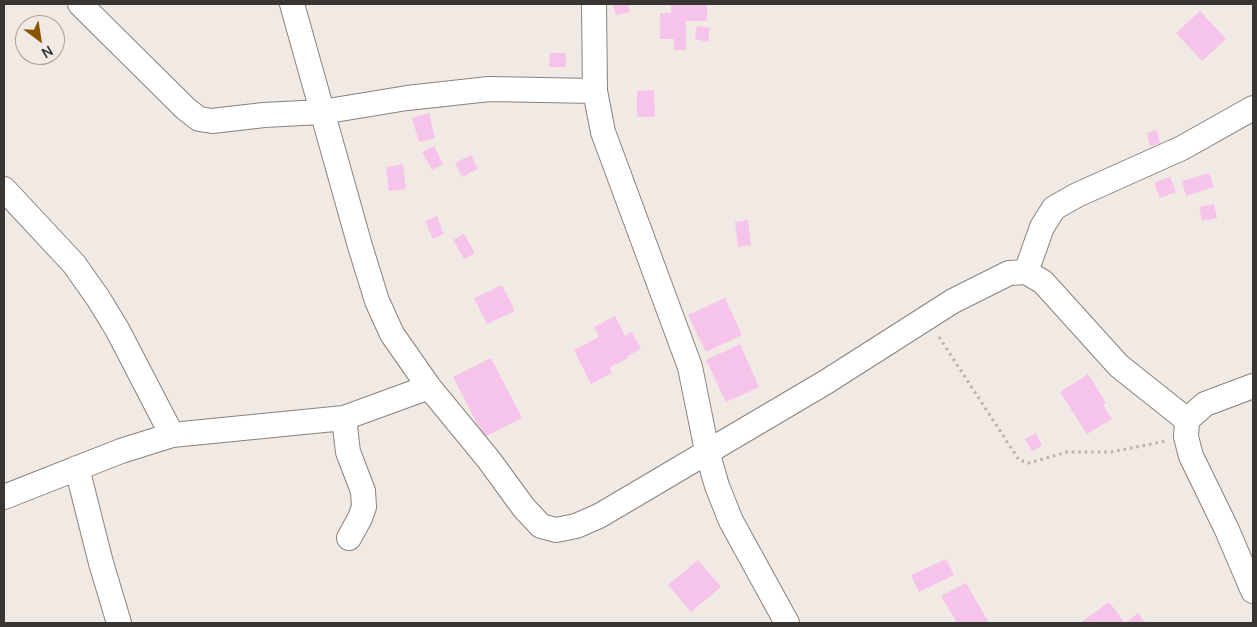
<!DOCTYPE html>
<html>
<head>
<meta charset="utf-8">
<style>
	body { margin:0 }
	#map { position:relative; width:1257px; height:627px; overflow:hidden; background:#f1e9e3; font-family:Manrope,sans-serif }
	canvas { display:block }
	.frame { position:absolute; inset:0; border:5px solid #383533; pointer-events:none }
	.north { position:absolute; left:15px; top:15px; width:50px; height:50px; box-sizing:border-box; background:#f1e9e3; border:1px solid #a7a19d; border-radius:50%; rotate:149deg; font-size:14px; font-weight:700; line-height:20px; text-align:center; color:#383533 }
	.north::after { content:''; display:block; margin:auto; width:18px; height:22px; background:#895600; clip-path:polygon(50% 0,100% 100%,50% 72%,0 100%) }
</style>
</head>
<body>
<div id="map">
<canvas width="1257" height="627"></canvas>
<div class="frame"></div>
<div class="north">N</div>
</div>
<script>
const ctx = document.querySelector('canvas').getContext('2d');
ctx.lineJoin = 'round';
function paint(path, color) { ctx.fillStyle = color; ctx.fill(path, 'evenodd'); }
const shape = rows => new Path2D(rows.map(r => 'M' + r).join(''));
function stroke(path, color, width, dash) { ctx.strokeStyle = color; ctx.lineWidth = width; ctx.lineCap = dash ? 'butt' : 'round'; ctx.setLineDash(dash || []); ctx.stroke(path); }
paint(shape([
	[613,4,628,4,630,12,616,15],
	[671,4,707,4,707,21,686,21,686,50,674,50,674,39,660,39,660,13,671,13],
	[1200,11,1226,39,1202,61,1176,33],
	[697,26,710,28,708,42,695,39],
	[550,53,566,53,566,67,549,67],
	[654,90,655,117,637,117,637,91],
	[429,113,435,138,419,142,412,118],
	[1157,130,1160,143,1150,146,1147,133],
	[434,146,443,164,432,170,422,152],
	[471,155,478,169,462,177,455,163],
	[403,164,406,189,389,191,386,167],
	[1209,173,1214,187,1186,196,1182,181],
	[1170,177,1176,192,1160,198,1154,183],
	[1214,204,1217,218,1202,221,1199,207],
	[437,216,444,234,433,239,425,221],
	[748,220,751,245,738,247,735,222],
	[464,234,475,253,464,259,453,240],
	[502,285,515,311,487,324,474,298],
	[725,298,742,335,706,352,688,315],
	[615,316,625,336,632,332,641,349,627,356,628,358,609,368,612,373,591,384,574,350,599,337,594,327],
	[740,344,759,387,726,402,706,360],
	[491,358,522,418,484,437,453,377],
	[1088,374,1106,403,1103,405,1112,419,1087,434,1060,392],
	[1036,433,1042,446,1032,451,1025,439],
	[946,559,954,575,919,592,911,575],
	[698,560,721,587,691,612,668,585],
	[966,583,989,623,957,623,941,596],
	[1109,602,1125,623,1138,613,1145,623,1080,623]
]), '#f6c3eb');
const minor = shape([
	[80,4,186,109,199,119,212,121,264,115,322,112,407,98,489,89,595,91],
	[292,4,360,246,377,301,392,334,429,387,489,460,524,508,541,526,556,530,576,526,599,516,826,382,953,301,1009,273,1026,272,1043,282,1119,366,1187,420],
	[594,4,595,91,603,132,690,367,707,451,717,486,731,521,787,623],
	[4,189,74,264,98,298,117,329,172,435],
	[1026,272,1042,227,1054,208,1077,195,1182,148,1253,108],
	[1253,386,1205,404,1187,420,1186,437,1191,456,1227,530,1253,591],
	[344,418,348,452,363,491,364,507,360,518,349,538],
	[77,468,101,563,119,623],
	[4,497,121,451,172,435,344,418,429,387]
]);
stroke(minor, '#89827d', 26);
stroke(shape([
	[939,337,1019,460,1029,463,1067,452,1111,452,1166,441]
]), '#b8b1ad', 3, [2.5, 4]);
stroke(minor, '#fff', 24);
</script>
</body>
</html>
